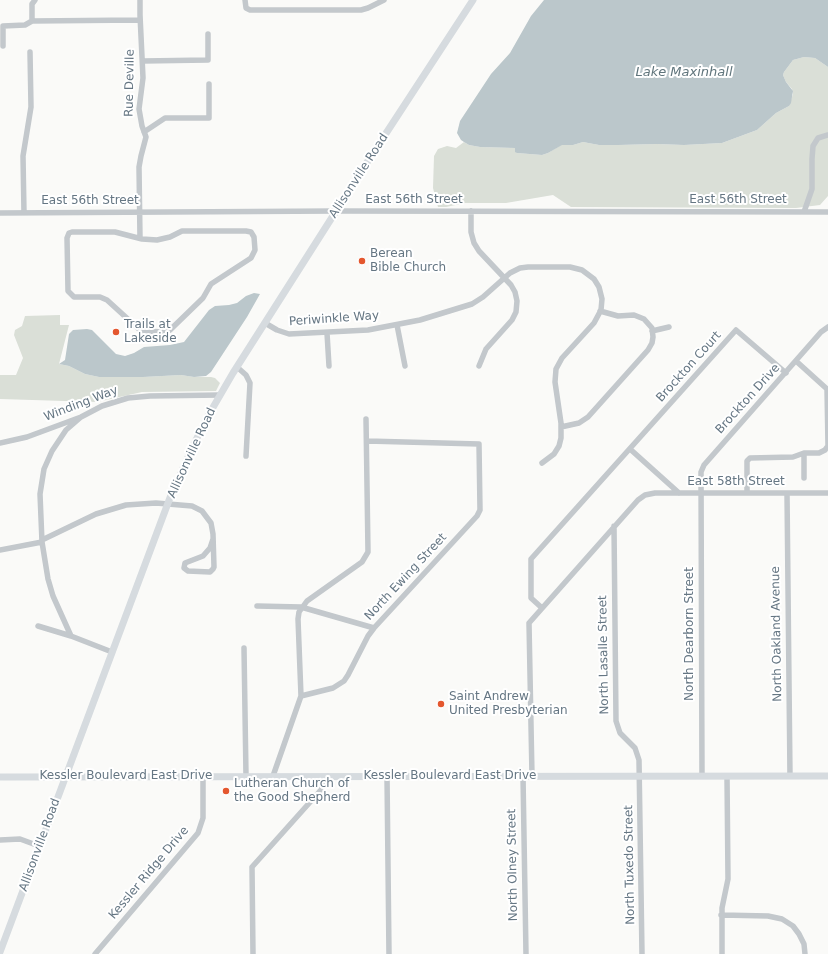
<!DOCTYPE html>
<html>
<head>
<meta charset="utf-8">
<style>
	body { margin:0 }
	canvas { display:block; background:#fafaf8 }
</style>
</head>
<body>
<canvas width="828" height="954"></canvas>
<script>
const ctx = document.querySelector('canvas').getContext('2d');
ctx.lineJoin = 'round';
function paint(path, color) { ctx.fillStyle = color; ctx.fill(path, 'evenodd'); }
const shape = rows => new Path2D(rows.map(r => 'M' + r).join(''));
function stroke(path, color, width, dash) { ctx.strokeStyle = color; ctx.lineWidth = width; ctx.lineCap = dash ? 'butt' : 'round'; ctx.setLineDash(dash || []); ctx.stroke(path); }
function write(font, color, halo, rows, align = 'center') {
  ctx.font = font + ' "DejaVu Sans",sans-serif'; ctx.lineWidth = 4; ctx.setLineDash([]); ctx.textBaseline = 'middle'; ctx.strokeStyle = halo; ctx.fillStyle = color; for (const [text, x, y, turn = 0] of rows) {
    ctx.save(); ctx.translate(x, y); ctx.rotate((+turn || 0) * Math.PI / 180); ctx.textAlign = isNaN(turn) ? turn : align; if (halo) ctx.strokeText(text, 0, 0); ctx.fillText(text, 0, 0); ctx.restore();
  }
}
paint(shape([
	[804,57,815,58,828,67,828,196,820,205,796,208,571,207,553,195,506,203,465,203,446,207,438,207,433,188,434,156,438,149,447,146,456,148,464,142,469,145,480,147,515,148,517,153,542,155,548,153,561,145,573,145,583,142,599,145,618,145,657,144,684,145,722,143,757,130,776,113,789,106,793,94,792,89,786,82,783,75,784,72,793,60],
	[60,315,60,325,69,325,59,364,69,366,85,374,99,377,143,377,181,375,194,377,211,377,215,378,220,383,216,391,142,392,97,402,0,399,0,375,16,375,23,358,14,335,15,330,22,326,25,316]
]), '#dadfd7');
paint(shape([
	[544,0,828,0,828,67,815,58,804,57,793,60,784,72,783,75,786,82,793,91,791,103,789,106,776,113,757,130,722,143,684,145,657,144,618,145,599,145,583,142,573,145,562,145,548,153,542,155,517,153,515,152,515,148,480,147,469,145,464,142,461,140,457,133,460,121,491,74,510,53,531,16],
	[254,293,260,294,247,317,211,372,206,376,194,377,181,375,143,377,99,377,85,374,69,366,59,364,65,360,69,334,73,330,87,329,92,330,116,354,125,356,134,353,144,347,170,345,184,342,209,310,215,306,229,305,237,303,246,296]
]), '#bbc7cb');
stroke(shape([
	[245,0,246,8,250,10,361,10,368,8,384,0],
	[32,21,32,4,35,0],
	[3,46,3,26,25,25,32,21,140,20],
	[143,61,208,60,208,34],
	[144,132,165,118,209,118,209,84],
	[471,211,471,232,474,243,479,251,511,285,515,292,517,301,516,312,512,320,486,349,479,366],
	[804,212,812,189,812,159,813,146,818,138,828,135],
	[0,213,337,211,828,212],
	[24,213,23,156,31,107,30,52],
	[182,231,246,231,251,232,254,237,255,250,251,258,211,284,203,298,170,330,166,332,141,331,107,300,100,297,74,297,68,291,67,238,69,233,72,232,115,232,142,239,157,240,170,237,182,231],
	[140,238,139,167,141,156,146,137,142,126,139,109,143,78,140,15,140,0],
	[265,323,277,330,289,334,368,330,420,320,472,304,483,297,510,273,520,268,528,267,570,267,582,270,594,279,599,287,602,299,601,310,594,323,562,358,556,369,555,382,561,423,561,438,559,446,554,454,542,463],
	[397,325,405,366],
	[652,331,669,327],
	[327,333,329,366],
	[237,367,246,375,250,383,246,456],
	[561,427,579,423,588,417,648,350,652,343,653,337,652,328,644,319,634,315,618,316,600,311],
	[0,443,27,437,81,417,102,406,128,398,150,396,220,395],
	[630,449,679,493],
	[804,453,804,478],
	[747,493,747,461,750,458,793,457,804,453,819,453,825,450,828,446,827,389,796,361],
	[787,493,790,776],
	[614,526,616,721,620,733,635,748,639,760,642,954],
	[42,540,96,514,126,505,156,503,192,506,202,511,211,523,213,534,214,567,213,569,210,572,188,571,184,568,185,563,203,556,210,548,213,539],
	[0,550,42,542],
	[257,606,301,607,374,628],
	[542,608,531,598,531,559,736,330,786,373],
	[38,626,71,636,112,652],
	[71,636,53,596,48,579,42,542,40,494,44,469,52,451,66,430,81,417],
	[244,648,246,776],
	[301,696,333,688,344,681,348,675,368,636,374,628,477,516,480,510,479,444,367,441],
	[273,776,301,696,298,619,299,612,307,601,362,562,368,552,366,419],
	[387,776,389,954],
	[523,776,526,954],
	[532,776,529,623,638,500,645,495,655,493,828,493],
	[702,776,701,472,704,465,821,332,828,327],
	[0,840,20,839,39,846],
	[721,915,768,916,782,919,793,926,799,934,804,944,805,954],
	[95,954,198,833,203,818,203,776],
	[253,954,252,867,320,791,328,776],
	[722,954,722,908,728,879,727,776]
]), '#c3c8cc', 5.5);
stroke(shape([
	[0,777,828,776],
	[0,952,171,495,194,444,208,416,233,373,366,164,473,0]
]), '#d6dbdf', 7);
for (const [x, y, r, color] of [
	[362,261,4,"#e4572e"],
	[116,332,4,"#e4572e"],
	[441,704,4,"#e4572e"],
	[226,791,4,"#e4572e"]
]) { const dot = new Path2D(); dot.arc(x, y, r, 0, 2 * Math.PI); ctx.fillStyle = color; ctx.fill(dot); stroke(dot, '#fff', 1.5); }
write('12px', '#657683', '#fff', [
	["Rue Deville",130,83,-89],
	["Allisonville Road",359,176,-57],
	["East 56th Street",414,200],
	["East 56th Street",738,200],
	["East 56th Street",90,201],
	["Periwinkle Way",334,319,-4],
	["Brockton Court",689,367,-48],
	["Brockton Drive",748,399,-48],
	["Winding Way",81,404,-21],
	["Allisonville Road",192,453,-65],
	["East 58th Street",736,482],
	["North Ewing Street",406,577,-47],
	["North Dearborn Street",690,634,-90],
	["North Oakland Avenue",777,634,-91],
	["North Lasalle Street",604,655,-91],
	["Kessler Boulevard East Drive",126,776],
	["Kessler Boulevard East Drive",450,776],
	["Allisonville Road",40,845,-70],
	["North Olney Street",513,865,-91],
	["North Tuxedo Street",630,865,-91],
	["Kessler Ridge Drive",149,873,-50]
]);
write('12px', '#657683', '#fff', [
	["Berean",370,254],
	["Bible Church",370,268],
	["Trails at",124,325],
	["Lakeside",124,339],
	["Saint Andrew",449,697],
	["United Presbyterian",449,711],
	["Lutheran Church of",234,784],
	["the Good Shepherd",234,798]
], 'left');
write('italic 13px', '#60757c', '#fff', [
	["Lake Maxinhall",684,73]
]);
</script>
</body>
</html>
